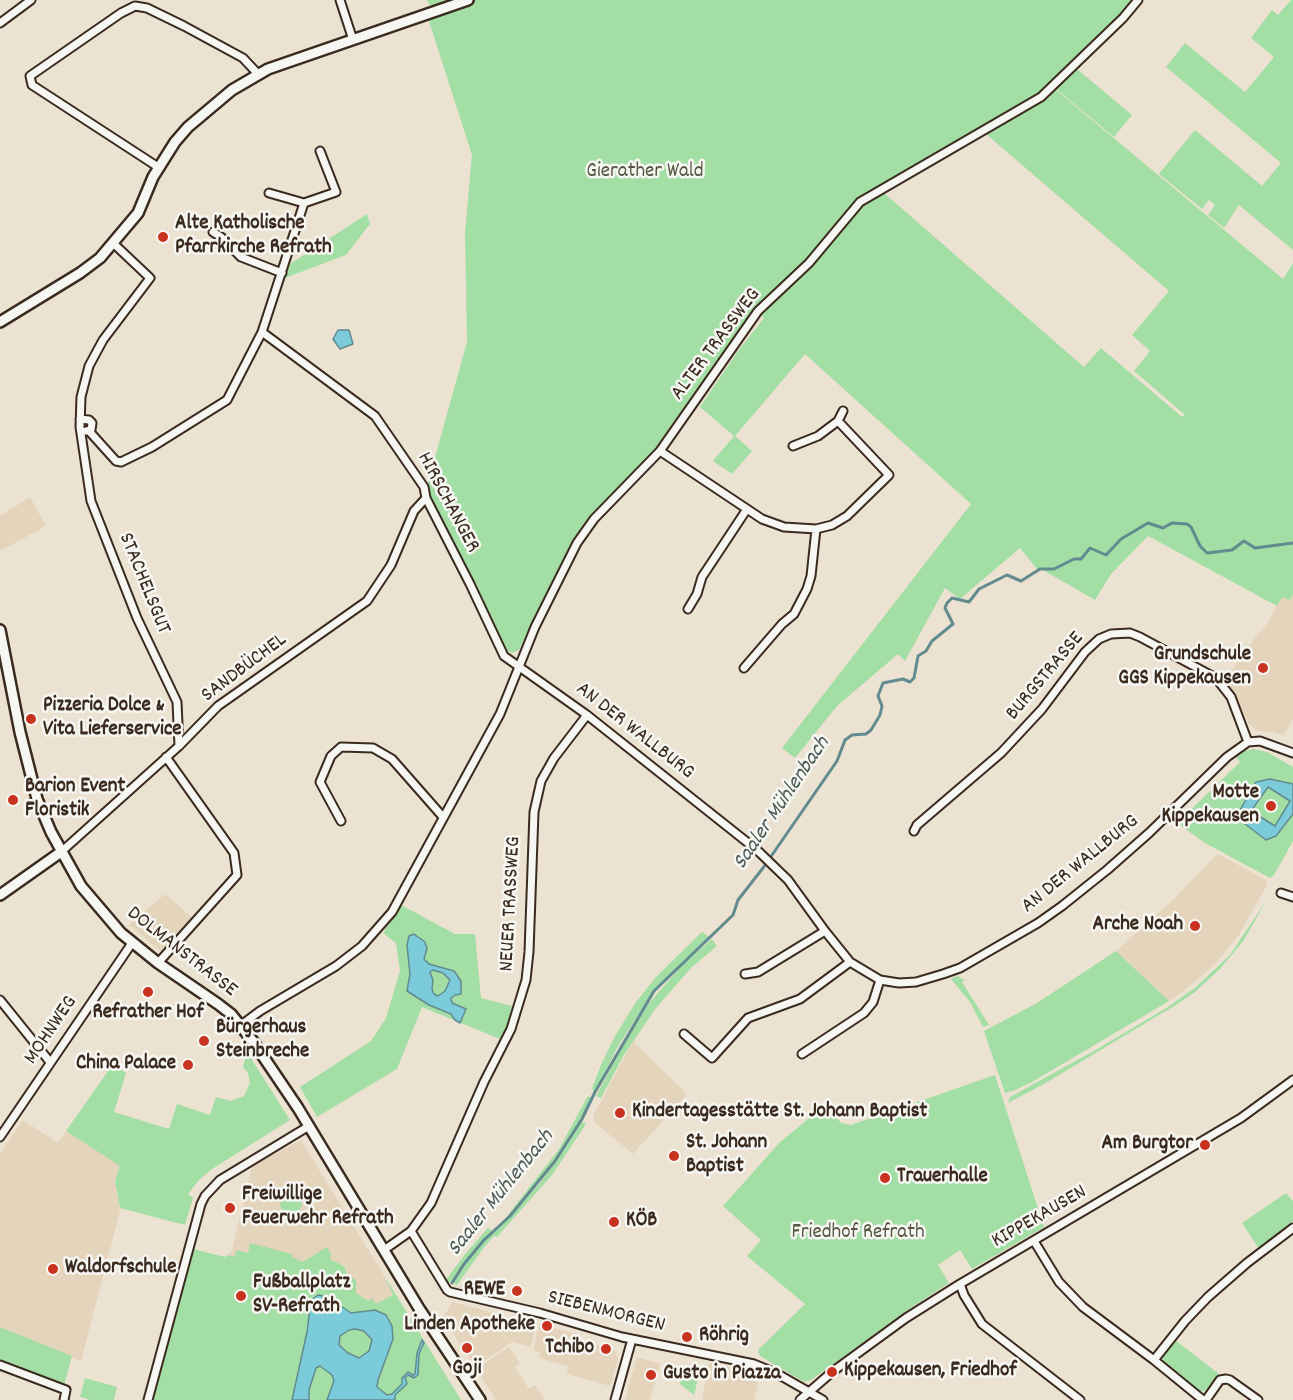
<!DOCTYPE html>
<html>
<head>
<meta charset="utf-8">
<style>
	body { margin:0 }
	canvas { display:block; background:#ece2d2 }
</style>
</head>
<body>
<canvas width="1293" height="1400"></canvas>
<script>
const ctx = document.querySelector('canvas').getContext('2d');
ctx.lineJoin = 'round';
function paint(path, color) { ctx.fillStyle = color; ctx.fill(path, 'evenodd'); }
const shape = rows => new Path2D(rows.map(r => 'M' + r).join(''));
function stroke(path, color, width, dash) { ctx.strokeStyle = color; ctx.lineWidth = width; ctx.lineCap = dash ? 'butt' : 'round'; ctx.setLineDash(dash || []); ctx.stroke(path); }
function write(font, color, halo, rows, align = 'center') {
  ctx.font = font + ' Dekko,sans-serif'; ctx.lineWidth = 5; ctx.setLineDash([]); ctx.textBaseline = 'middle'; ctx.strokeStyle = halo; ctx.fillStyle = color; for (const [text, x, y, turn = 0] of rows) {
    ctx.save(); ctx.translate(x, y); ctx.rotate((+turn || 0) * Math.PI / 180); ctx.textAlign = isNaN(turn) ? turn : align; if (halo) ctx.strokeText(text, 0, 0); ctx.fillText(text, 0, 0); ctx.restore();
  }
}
paint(shape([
	[30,497,46,526,0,551,0,516],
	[1293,595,1293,719,1284,736,1274,732,1258,731,1249,724,1231,687,1230,674,1242,654,1269,621,1282,596,1290,600],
	[1216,855,1220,855,1266,880,1267,885,1239,935,1215,964,1190,986,1169,1001,1116,951,1174,899],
	[165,894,195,920,164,954,129,925],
	[633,1041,687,1094,633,1154,595,1123,593,1116],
	[23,1120,58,1143,66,1131,120,1166,115,1181,120,1211,81,1361,0,1327,0,1153],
	[301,1140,385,1277,393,1295,378,1303,368,1301,355,1293,346,1273,345,1267,329,1259,303,1262,250,1244,248,1253,237,1251,235,1258,228,1255,232,1250,252,1166],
	[290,1192,296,1193,301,1198,301,1208,292,1214,282,1209,283,1195],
	[452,1302,536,1324,531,1347,512,1342,475,1367,443,1318],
	[539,1324,577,1334,576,1338,614,1350,618,1358,610,1386,567,1374,568,1366,539,1358,540,1352,533,1350],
	[509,1347,520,1363,515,1367,529,1389,535,1385,545,1400,496,1400,476,1369],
	[637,1357,660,1364,650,1400,625,1400],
	[709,1363,742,1370,752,1376,758,1383,754,1400,702,1400]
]), '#e5d4bc');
paint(shape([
	[427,0,1136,0,1039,94,858,198,812,257,755,306,661,448,610,496,587,521,548,590,519,650,512,653,506,650,502,643,492,618,428,499,427,486,467,342,465,232,472,155,428,18,430,8,428,8,430,5],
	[1291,0,1293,0,1293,250,1239,205,1224,228,1208,215,1215,205,1209,200,1202,209,1159,174,1195,130,1262,186,1281,163,1166,67,1185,43,1245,92,1274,57,1251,38,1272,10,1278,15],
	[1077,69,1132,115,1114,137,1056,89],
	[1056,90,1283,279,1293,263,1293,595,1290,600,1282,597,1277,606,1148,536,1111,574,1095,600,1043,570,1037,569,1020,548,960,599,945,588,905,661,898,654,837,706,795,758,782,748,971,504,805,354,735,436,752,451,732,474,713,461,734,436,700,407,738,351,764,318,760,314,763,310,814,263,864,204,884,193,1084,367,1101,348,1182,417,1185,415,1134,371,1150,351,1132,335,1169,291,986,134,1044,101],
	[367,214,370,224,346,255,285,278,282,276,290,264],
	[1254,749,1267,752,1293,767,1293,841,1274,875,1270,878,1205,843,1177,823,1240,762,1236,757,1245,751],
	[1266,901,1244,940,1220,969,1195,992,1174,1006,1044,1084,1008,1103,1010,1097,1099,1048,1168,1007,1196,987,1230,955],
	[401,905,455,934,475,934,481,998,512,1006,508,1025,500,1039,422,1007,397,1069,317,1117,300,1087,371,1041,386,1018,400,971,396,943,383,933],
	[702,932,709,937,682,962,647,1001,617,1048,594,1094,592,1088,601,1065,615,1036,636,1002,656,977],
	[712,939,717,946,691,968,656,1008,624,1055,601,1098,596,1096,634,1025,649,1003,684,963],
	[1116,951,1169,1001,1032,1082,1013,1091,1005,1093,984,1031,1037,1003],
	[957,976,965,980,962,982,989,1025,983,1027,970,1002,951,979],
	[247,1052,290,1120,212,1169,199,1180,188,1194,193,1198,185,1225,120,1208,115,1181,120,1166,66,1131,113,1064,126,1073,114,1112,169,1129,177,1104,210,1115,216,1097,231,1101,244,1096,250,1083,248,1073,243,1067],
	[995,1075,1044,1227,972,1269,960,1250,938,1265,949,1283,912,1307,811,1380,804,1382,760,1356,758,1350,805,1304,747,1256,761,1240,723,1206,779,1143,826,1104,841,1123,851,1125],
	[588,1096,592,1098,570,1138,538,1181,509,1215,504,1220,559,1149],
	[582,1122,586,1124,552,1175,497,1237,494,1236,485,1246,457,1285,454,1283,464,1266,485,1241,511,1216,539,1184,556,1162],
	'280 1203a11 11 0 1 1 22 0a11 11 0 1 1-22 0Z',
	[1286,1193,1293,1201,1293,1221,1259,1249,1242,1223],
	[488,1228,492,1231,463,1264,451,1282,445,1281,466,1253],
	[250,1243,292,1254,292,1257,303,1262,327,1247,331,1254,330,1259,345,1267,346,1273,356,1280,356,1293,368,1301,372,1298,375,1303,378,1303,393,1295,385,1277,461,1400,395,1400,395,1395,406,1385,407,1383,405,1378,408,1375,414,1378,418,1375,419,1354,424,1343,422,1340,417,1353,415,1374,407,1372,402,1378,402,1384,392,1394,387,1395,383,1392,377,1387,378,1380,393,1339,392,1326,386,1315,375,1310,351,1313,328,1297,318,1295,311,1300,307,1332,292,1400,153,1400,193,1249,225,1257,228,1255,234,1257,237,1250,248,1253],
	[0,1327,72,1356,63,1389,0,1363],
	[355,1329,364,1331,372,1340,369,1351,359,1358,348,1353,339,1345,340,1336,349,1330],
	[1175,1340,1219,1374,1205,1391,1200,1391,1163,1361,1163,1355],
	[320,1366,332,1375,334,1381,329,1397,327,1400,309,1400,309,1390,316,1367],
	[682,1375,698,1378,694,1395,680,1384],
	[85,1378,117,1387,114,1400,90,1400,80,1397]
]), '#a3dea4');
const water = shape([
	[338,330,349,330,353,344,340,349,333,339,338,330],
	[1270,779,1293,784,1293,814,1276,836,1266,840,1236,817,1256,782,1270,779],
	[1268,787,1290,801,1275,826,1251,811,1268,787],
	[414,934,425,942,427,949,424,959,429,964,454,971,461,981,461,994,455,995,451,998,452,1003,466,1009,460,1023,455,1020,451,1014,429,1005,407,991,410,974,407,945,409,936,414,934],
	[433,970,443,973,450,980,445,991,438,996,434,994,432,989,433,980,430,972,433,970],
	[318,1295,328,1297,351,1313,375,1310,386,1315,392,1326,393,1339,378,1380,377,1387,387,1395,392,1394,402,1384,402,1378,408,1372,413,1375,415,1374,417,1353,422,1340,424,1343,419,1354,418,1375,414,1378,408,1375,405,1378,407,1383,406,1385,395,1395,395,1400,327,1400,334,1381,332,1375,320,1366,316,1368,309,1390,309,1400,292,1400,307,1332,311,1300,318,1295],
	[355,1329,364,1331,372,1340,369,1351,359,1358,348,1353,339,1345,340,1336,349,1330,355,1329]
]);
paint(water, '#7ccbda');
stroke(water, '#628b8f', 1.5);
stroke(shape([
	[452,1283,464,1264,484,1240,510,1216,555,1161,582,1119,595,1092,654,991,733,915,738,900,763,868,837,761,845,740,852,735,866,734,871,730,880,715,882,706,878,696,883,683,903,679,910,682,914,678,918,656,926,651,932,641,953,624,945,608,947,603,952,598,969,602,979,589,1007,575,1021,581,1040,569,1054,569,1074,559,1081,559,1090,548,1106,555,1121,539,1148,523,1163,528,1172,523,1187,524,1191,527,1200,546,1207,553,1232,550,1244,541,1255,548,1293,543]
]), '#628b8f', 3);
const street = shape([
	[340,0,353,40],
	[0,23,31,0],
	[158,167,32,85,30,76,121,13,135,6,147,8,184,26,243,58,258,74],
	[269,193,304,203],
	[213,232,221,237,241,257,282,273],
	[113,243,150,278,103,340,89,366,81,397,80,427,91,501,137,618,177,702,179,746],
	[262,332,375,416,424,487,426,498,470,584,504,656,587,715,757,850,788,880,825,931,850,962,880,980,899,983,916,982,943,974,960,968,1038,923,1062,906,1107,870,1149,833,1227,757,1248,742],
	[80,419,89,420,92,423,91,430,86,431],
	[89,431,116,461,121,462,152,447,227,400,262,332,304,203,336,192,320,151],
	[793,446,818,436,838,421,843,411],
	[660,451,762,519,784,527,816,529,832,525,847,516,889,475,838,421],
	[688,609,697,594,702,577,747,509],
	[744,668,782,624,794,614,807,589,811,576,816,529],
	[341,821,320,782,331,756,341,747,373,748,392,759,443,817],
	[914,831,917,825,1001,753,1042,709,1085,652,1099,639,1111,634,1130,633,1140,637,1216,678,1231,697,1248,742,1260,741,1293,753],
	[61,852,179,746,218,706,367,601,391,565,414,511,426,498],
	[1281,893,1293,897],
	[158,963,237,875,234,853,166,757],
	[745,974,758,972,825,931],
	[0,1000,50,1062],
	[240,1026,260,1011,336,966,362,946,392,912,500,714,535,627,577,543,594,519,660,451,758,311,809,263,860,202,1041,97,1123,18,1138,0],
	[684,1034,712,1058,748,1018,800,999,850,962],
	[802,1054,864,1013,873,1002,880,980],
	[0,1137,132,943],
	[411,1231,447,1290,450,1292,540,1313,622,1337,754,1364,776,1373,823,1400],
	[1034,1241,1059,1282,1083,1307,1154,1360,1203,1400],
	[384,1250,411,1231,431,1203,484,1082,511,1029,526,980,529,952,534,812,541,781,554,758,587,715],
	[960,1284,964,1295,982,1324,1080,1400],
	[1154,1360,1185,1321,1208,1297,1247,1263,1293,1228],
	[0,1365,66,1390,64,1400],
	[148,1400,201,1204,205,1196,220,1180,309,1126],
	[615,1400,632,1339],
	[800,1400,832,1372,906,1318,960,1284,1241,1118,1293,1080],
	[1206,1400,1220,1380,1226,1379,1230,1380,1258,1400]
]);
const secondary = shape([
	[0,322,80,273,100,258,138,213,153,177,175,142,188,127,232,90,268,69,468,0],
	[0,630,20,732,37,799,51,832,81,886,121,933,158,963,218,1004,231,1014,252,1040,298,1108,420,1310,480,1400],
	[0,895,61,852]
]);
stroke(street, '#3b2a1e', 11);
stroke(secondary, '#3b2a1e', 14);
stroke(street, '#f6f6f2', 7);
stroke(secondary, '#f6f6f2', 9);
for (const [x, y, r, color] of [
	[163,237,6,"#c8321e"],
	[1263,668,6,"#c8321e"],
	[31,719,6,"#c8321e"],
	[13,800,6,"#c8321e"],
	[1271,806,6,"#c8321e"],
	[1195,926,6,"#c8321e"],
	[148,992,6,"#c8321e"],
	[204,1041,6,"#c8321e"],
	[188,1065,6,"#c8321e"],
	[620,1113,6,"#c8321e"],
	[1205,1145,6,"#c8321e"],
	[674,1156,6,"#c8321e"],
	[885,1178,6,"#c8321e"],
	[230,1208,6,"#c8321e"],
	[614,1222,6,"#c8321e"],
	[53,1269,6,"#c8321e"],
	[517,1291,6,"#c8321e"],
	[241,1296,6,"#c8321e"],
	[547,1326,6,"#c8321e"],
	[687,1337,6,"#c8321e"],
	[467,1348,6,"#c8321e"],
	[606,1349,6,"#c8321e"],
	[832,1372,6,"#c8321e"],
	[651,1375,6,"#c8321e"]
]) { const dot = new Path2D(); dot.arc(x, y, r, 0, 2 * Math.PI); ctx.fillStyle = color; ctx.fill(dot); stroke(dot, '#f6f6f2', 2); }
write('21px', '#555740', '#f6f6f2', [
	["Gierather Wald",645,173],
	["Friedhof Refrath",858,1234]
]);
write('bold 21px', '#3b2a1e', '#f6f6f2', [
	["Alte Katholische",175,225],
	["Pfarrkirche Refrath",175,249],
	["Grundschule",1251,656,"right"],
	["GGS Kippekausen",1251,680,"right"],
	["Pizzeria Dolce &",43,707],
	["Vita Lieferservice",43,731],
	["Barion Event",25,788],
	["Floristik",25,812],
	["Motte",1259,794,"right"],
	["Kippekausen",1259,818,"right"],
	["Arche Noah",1183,926,"right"],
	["Refrather Hof",148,1014,"center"],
	["Bürgerhaus",216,1029],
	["Steinbreche",216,1053],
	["China Palace",176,1065,"right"],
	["Kindertagesstätte St. Johann Baptist",632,1113],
	["St. Johann",686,1144],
	["Baptist",686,1168],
	["Am Burgtor",1193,1145,"right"],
	["Trauerhalle",897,1178],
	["Freiwillige",242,1196],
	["Feuerwehr Refrath",242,1220],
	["KÖB",626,1222],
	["Waldorfschule",65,1269],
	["Fußballplatz",253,1284],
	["SV-Refrath",253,1308],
	["REWE",505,1291,"right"],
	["Linden Apotheke",535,1326,"right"],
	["Röhrig",699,1337],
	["Tchibo",594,1349,"right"],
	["Goji",467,1370,"center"],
	["Kippekausen, Friedhof",844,1372],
	["Gusto in Piazza",663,1375]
], 'left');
write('21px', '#3b2a1e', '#f6f6f2', [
	["ALTER TRASSWEG",717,345,-53],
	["HIRSCHANGER",447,503,62],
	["STACHELSGUT",143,584,68],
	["SANDBÜCHEL",245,669,-37],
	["BURGSTRASSE",1046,677,-50],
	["AN DER WALLBURG",634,732,38],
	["AN DER WALLBURG",1081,865,-39],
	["NEUER TRASSWEG",512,904,-87],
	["DOLMANSTRASSE",181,953,38],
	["MOHNWEG",52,1031,-56],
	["KIPPEKAUSEN",1040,1218,-30],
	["SIEBENMORGEN",606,1313,14]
]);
write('italic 22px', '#4e5a56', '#f6f6f2', [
	["Saaler Mühlenbach",783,804,-56],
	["Saaler Mühlenbach",502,1194,-51]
]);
</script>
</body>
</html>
